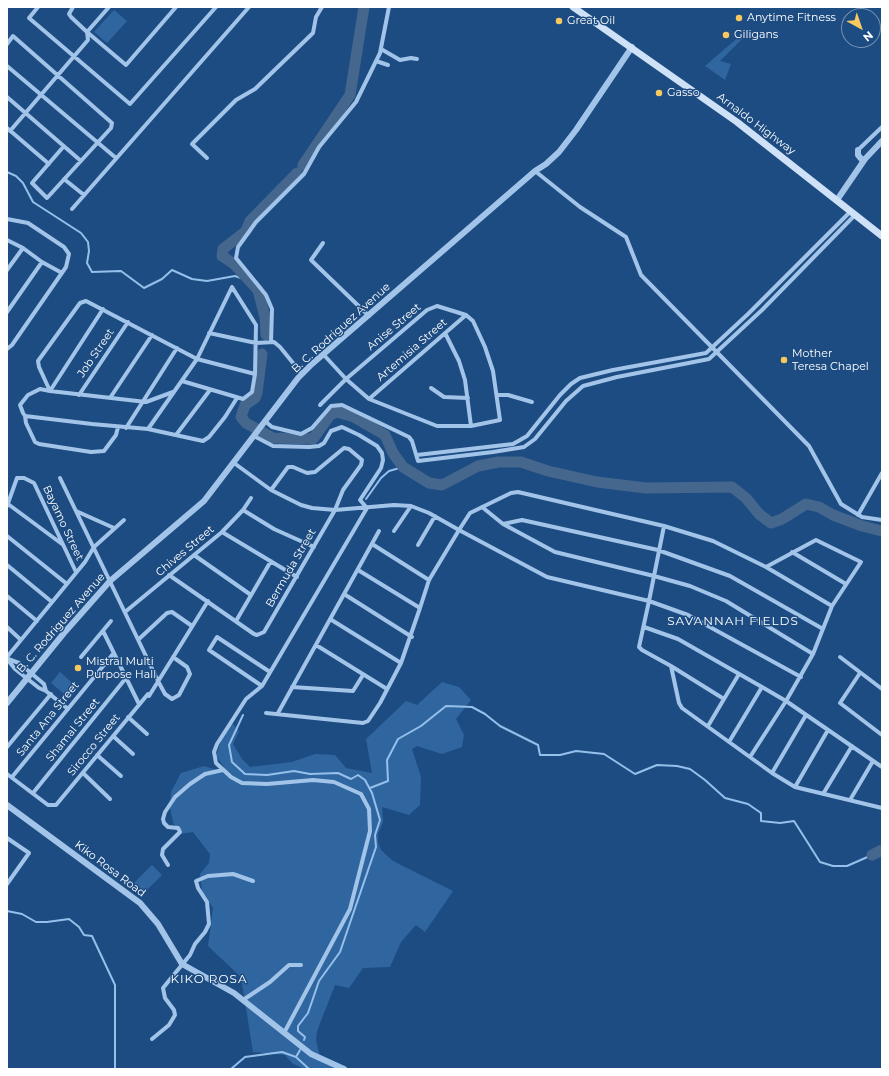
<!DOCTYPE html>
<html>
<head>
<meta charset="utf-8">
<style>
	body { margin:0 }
	#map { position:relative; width:889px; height:1076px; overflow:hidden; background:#1d4c82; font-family:Montserrat,sans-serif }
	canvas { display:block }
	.frame { position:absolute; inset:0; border:8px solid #fff; pointer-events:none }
	.north { position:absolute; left:841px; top:8px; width:40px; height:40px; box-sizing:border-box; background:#1d4c82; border:1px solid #7794b4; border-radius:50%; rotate:140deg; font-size:11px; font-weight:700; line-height:16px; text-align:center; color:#fff }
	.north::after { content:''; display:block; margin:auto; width:14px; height:18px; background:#f9c960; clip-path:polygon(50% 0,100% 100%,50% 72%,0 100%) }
</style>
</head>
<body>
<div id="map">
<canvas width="889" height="1076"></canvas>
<div class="frame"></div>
<div class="north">N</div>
</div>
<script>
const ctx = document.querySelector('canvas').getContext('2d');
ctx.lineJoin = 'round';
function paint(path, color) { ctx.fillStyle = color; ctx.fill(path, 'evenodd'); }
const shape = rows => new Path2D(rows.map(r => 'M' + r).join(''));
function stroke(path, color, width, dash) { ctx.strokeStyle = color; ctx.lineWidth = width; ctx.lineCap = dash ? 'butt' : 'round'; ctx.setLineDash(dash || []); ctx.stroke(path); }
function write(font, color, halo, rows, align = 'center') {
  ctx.font = font + ' Montserrat,sans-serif'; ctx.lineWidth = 3; ctx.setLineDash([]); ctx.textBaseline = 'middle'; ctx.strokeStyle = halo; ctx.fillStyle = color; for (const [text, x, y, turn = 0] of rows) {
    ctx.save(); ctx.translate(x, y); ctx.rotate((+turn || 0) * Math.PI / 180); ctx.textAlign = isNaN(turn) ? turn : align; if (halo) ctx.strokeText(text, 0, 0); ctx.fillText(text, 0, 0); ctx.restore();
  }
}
paint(shape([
	[114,10,127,21,107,43,94,32],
	[741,35,744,37,720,61,731,64,725,80,705,66],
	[60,672,78,688,69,698,51,683],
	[442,682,459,687,471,700,456,719,464,735,462,747,442,754,417,746,412,749,421,777,420,805,409,815,382,807,383,822,378,834,378,842,381,850,393,861,453,891,425,932,416,925,401,942,390,967,363,968,349,988,335,985,317,1031,316,1040,321,1061,336,1069,304,1069,292,1063,285,1055,253,1052,241,977,208,946,213,908,202,891,200,874,209,863,210,854,193,832,180,834,173,822,170,808,171,792,181,773,204,766,217,770,224,767,216,756,222,738,231,722,239,731,233,744,242,759,250,767,292,762,315,754,335,755,346,768,372,773,366,739,406,701,417,705],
	[152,865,162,875,144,893,134,883]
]), '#3066a0');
stroke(shape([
	[7,172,16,176,23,183,33,202,81,233,88,242,89,251,87,263,92,272,121,271,144,288,162,279,172,270,192,279,207,281,235,276,247,280],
	[366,499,381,478,389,471,403,467],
	[243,715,229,745,232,762,245,774,267,775,294,771,310,774,338,773,351,779,358,775,365,780,372,793,380,820,375,835,376,847,340,952,319,981,308,1013,298,1026,298,1031,305,1037,304,1040],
	[370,788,388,781,387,760,398,739,421,726,446,706,472,707,485,714,500,726,538,745,540,755,560,755,576,751,604,754,635,774,657,765,677,766,690,769,705,780,725,798,748,804,761,813,761,821,780,823,794,821,820,862,833,866,847,866,872,855],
	[7,911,22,914,36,922,47,922,69,919,79,927,84,935,92,936,115,985,115,1069],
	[296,1057,300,1050],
	[231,1069,245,1057,282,1052,296,1057,309,1069]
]), '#95c0eb', 2);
stroke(shape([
	[303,165,350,95,364,7],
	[266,335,265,317,258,290,234,264,222,256,223,249,246,231,250,221,297,173],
	[262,354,257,393,255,398,245,405,241,417,246,423,273,438,313,439,330,415,337,412,354,417,385,435,393,453,403,467,429,483,442,485,478,466,499,462,521,462,548,471,597,482,646,488,732,487,746,498,759,514,771,523,782,519,806,504,819,507,833,515,862,526,882,531],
	[872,855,882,850]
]), '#45678e', 11);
stroke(shape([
	[38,7,29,18,130,104,216,7],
	[109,7,87,32,126,65,176,7],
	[7,44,13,36,112,123,111,128,47,198,32,183,64,146],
	[381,49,400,60,411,58,417,59],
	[376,61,388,65],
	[7,66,116,158],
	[7,97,81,161],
	[7,128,49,164],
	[10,131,88,40,87,32,71,17,69,14,73,7],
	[858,150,882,127],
	[207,158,192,144,236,100,255,89,313,33,316,17,322,7],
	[535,171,580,207,626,237,641,275,809,446,841,504,862,517,882,520],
	[64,179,84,195],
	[72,209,249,7],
	[7,219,28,223,64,247,69,254,66,267,12,345,7,349],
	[7,240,23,248,42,262,62,273],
	[323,243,311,260,369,316],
	[7,270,23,248],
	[232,287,197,359,255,374],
	[103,309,50,391,146,402,173,392],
	[7,312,42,262],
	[209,333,256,343,274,342,280,347,302,374],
	[445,333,459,361,465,380,471,426],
	[271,342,272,309,266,295,236,258,238,247,256,222,304,174,319,147,356,102,380,53,389,7],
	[182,381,243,399,252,392,255,374,256,325,232,287],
	[431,388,444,397,468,398],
	[50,391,39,367,38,361,80,303,86,301,197,359,148,429],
	[50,391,40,389,28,395,20,405,23,413,25,416,92,424,148,429,203,441,209,437,225,417,237,398],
	[79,395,128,322],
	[498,395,508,395,532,402],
	[110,398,152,335],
	[369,399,466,315],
	[320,405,346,379,427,310,437,306,466,315,473,321,485,347,493,371,500,420,471,426,437,426,369,399,346,379,323,354],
	[25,416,26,423,35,442,39,444,91,452,104,451,116,435,118,427],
	[265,421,272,427,301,434,312,428,331,406,342,405,409,437,412,441,418,461,493,452,524,447,535,439,566,401,583,386,617,377,709,359,762,310,855,215],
	[126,428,177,348],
	[176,435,210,390],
	[254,436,273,446,309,447,319,446,324,443,331,431,342,427,359,435,377,446,382,453,383,460,381,468,360,500,367,508,262,686,246,699,217,744,214,752,216,763,231,777,242,783,267,784,313,780,334,782,361,794,369,809,370,831,350,909,284,1033],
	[417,455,513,444,527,436,560,395,571,384,580,378,613,370,706,353,748,314,851,211],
	[234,463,271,490,301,505,312,508,335,510,394,505,411,506,429,513,459,530,429,580],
	[60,478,158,681,165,694,172,699,179,695,190,674,187,667,173,657],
	[8,504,62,544],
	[7,506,17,478,24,478,34,483,76,572],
	[482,507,503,524,522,520,658,550,730,576,823,629],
	[243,510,274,529,314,547],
	[76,511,114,528],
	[858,515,882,473],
	[503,524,555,552,654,576,649,601,547,577,459,530,470,513,511,493,518,492,664,526,713,541,766,567,816,540,861,562,832,606,813,654,786,701,882,767],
	[664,526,654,576,690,586,726,601,813,654],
	[394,531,411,506],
	[222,532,297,577],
	[7,536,67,584],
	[372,544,429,580,420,608],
	[418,545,435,516],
	[792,552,846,584],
	[194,555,251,595],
	[7,565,52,602],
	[766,567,832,606],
	[169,575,254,634,257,635,264,632,335,510,343,490,361,465,362,460,349,449,344,448,315,472,307,473,293,467,288,467,271,490],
	[344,594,412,637],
	[7,596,37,621],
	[125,612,222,532,243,510,251,498],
	[330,619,401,663],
	[236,621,271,561],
	[7,627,21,640],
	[644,627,678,639,762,687],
	[103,631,139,704],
	[139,639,167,613,172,612,192,626],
	[316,645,387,689],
	[7,657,85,562,94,547,124,520],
	[81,657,111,621],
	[840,657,882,689],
	[7,659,15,669,39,688,46,691,68,709],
	[8,659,19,663,44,684,46,691],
	[671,666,724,699,739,674],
	[860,673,840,703,882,735],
	[801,677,688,615,649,601,639,647,642,650,671,666,679,703,682,708,772,773,795,787,882,808],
	[262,686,209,650,217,637,270,672],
	[292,687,353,691,363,675],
	[149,696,208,601],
	[266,713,363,723,368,721,380,703,401,663,420,608,358,570],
	[278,713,379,531],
	[128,717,147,734],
	[708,726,724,699],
	[113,736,133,754],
	[729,742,762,687,786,701,750,757],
	[7,747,51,694],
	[97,755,121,776],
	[83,773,110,799],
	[772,773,806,715],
	[7,774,48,805,56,805,148,694],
	[12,777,113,654],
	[795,787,828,730],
	[33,793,126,678],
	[823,794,852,746],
	[850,800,873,761],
	[7,838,29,853,7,884],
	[168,865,162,855,163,849,180,832,178,828,168,827,164,823,163,819,165,812,175,797,190,784,205,774,223,770],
	[243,1000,270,982,289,965,301,965],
	[152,1039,169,1025,175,1015,174,1010,165,998,163,988,190,955,195,944,205,932,209,924,207,902,198,888,196,881,208,876,233,874,253,881]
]), '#a2c4e9', 4);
stroke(shape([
	[858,150,858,155,863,161],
	[837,200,865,159,882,141],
	[7,703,64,633,110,581,204,501,298,378,312,364,535,171,546,164,559,152,576,130,632,47],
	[7,805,140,903,158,924,182,964,234,993,311,1054,344,1069]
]), '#a2c4e9', 6);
stroke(shape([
	[573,7,737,122,882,236]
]), '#cee1f7', 7);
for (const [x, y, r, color] of [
	[739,18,4,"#f9c960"],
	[559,21,4,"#f9c960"],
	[726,35,4,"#f9c960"],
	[659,93,4,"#f9c960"],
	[784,360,4,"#f9c960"],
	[78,668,4,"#f9c960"]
]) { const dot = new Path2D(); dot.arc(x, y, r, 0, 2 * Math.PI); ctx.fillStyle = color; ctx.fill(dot); stroke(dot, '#1d4c82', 1.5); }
write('11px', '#fff', '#1d4c82', [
	["Anytime Fitness",747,18],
	["Great Oil",567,21],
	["Giligans",734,35],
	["Gasso",667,93],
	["Mother",792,354],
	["Teresa Chapel",792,367],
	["Mistral Multi",86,662],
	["Purpose Hall",86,675]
], 'left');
write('11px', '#fff', '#1d4c82', [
	["Arnaldo Highway",756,124,37],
	["Anise Street",394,327,-40],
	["B. C. Rodriguez Avenue",341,328,-42],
	["Artemisia Street",412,350,-41],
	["Job Street",96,353,-56],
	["Bayamo Street",63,523,65],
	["Chives Street",185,551,-40],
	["Bermuda Street",291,568,-60],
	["B. C. Rodriguez Avenue",61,623,-49],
	["Santa Ana Street",48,719,-51],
	["Shamal Street",73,730,-51],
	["Sirocco Street",94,745,-51],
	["Kiko Rosa Road",110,869,37]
]);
ctx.letterSpacing = '1px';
write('12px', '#fff', '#1d4c82', [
	["SAVANNAH FIELDS",733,621],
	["KIKO ROSA",209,979]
]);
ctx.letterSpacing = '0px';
</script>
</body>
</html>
